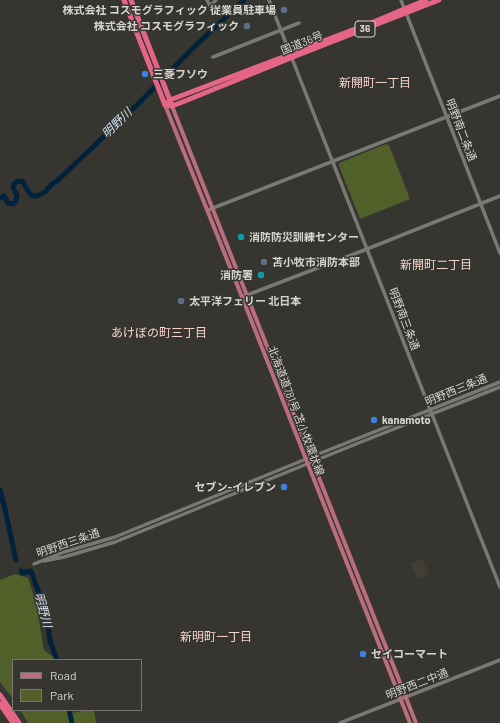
<!DOCTYPE html>
<html>
<head>
<meta charset="utf-8">
<style>
	body { margin:0 }
	#map { position:relative; width:500px; height:723px; overflow:hidden; background:#363530; font-family:Barlow,sans-serif }
	canvas { display:block }
	.legend { position:absolute; left:12px; top:659px; width:130px; height:52px; box-sizing:border-box; background:#363530; border:1px solid #767570; margin:0; padding:5px 7px; list-style:none; font-size:12px; color:#d5d4d1 }
	.legend li { display:flex; align-items:center; gap:8px; height:20px }
	.legend b { width:20px; border:1px solid #767570 }
</style>
</head>
<body>
<div id="map">
<canvas width="500" height="723"></canvas>
<ul class="legend">
<li><b style="height:5px;background:#ba6d7d"></b>Road</li>
<li><b style="height:11px;background:#515f29"></b>Park</li>
</ul>
</div>
<script>
const ctx = document.querySelector('canvas').getContext('2d');
ctx.lineJoin = 'round';
function paint(path, color) { ctx.fillStyle = color; ctx.fill(path, 'evenodd'); }
const shape = rows => new Path2D(rows.map(r => 'M' + r).join(''));
function stroke(path, color, width, dash) { ctx.strokeStyle = color; ctx.lineWidth = width; ctx.lineCap = dash ? 'butt' : 'round'; ctx.setLineDash(dash || []); ctx.stroke(path); }
function write(font, color, halo, rows, align = 'center') {
  ctx.font = font + ' Barlow,"Noto Sans JP",sans-serif'; ctx.lineWidth = 3; ctx.setLineDash([]); ctx.textBaseline = 'middle'; ctx.strokeStyle = halo; ctx.fillStyle = color; for (const [text, x, y, turn = 0] of rows) {
    ctx.save(); ctx.translate(x, y); ctx.rotate((+turn || 0) * Math.PI / 180); ctx.textAlign = isNaN(turn) ? turn : align; if (halo) ctx.strokeText(text, 0, 0); ctx.fillText(text, 0, 0); ctx.restore();
  }
}
paint(shape([
	[422,558,429,575,417,579,411,563]
]), '#413f33');
paint(shape([
	[386,144,389,145,410,199,360,219,339,166,339,163],
	[15,574,28,578,36,603,44,650,57,660,13,660,13,699,0,682,0,580],
	[20,710,72,710,73,713,85,710,94,710,96,723,28,723]
]), '#515f29');
stroke(shape([
	[0,198,4,196,8,203,13,204,16,201,17,196,13,187,14,184,18,181,23,182,28,191,32,196,37,196,45,192,53,183,56,182,137,105,191,50,244,0],
	[0,490,4,505,16,560],
	[21,571,22,573,31,571,47,616,50,641,57,660],
	[69,710,72,723]
]), '#02213b', 5);
stroke(shape([
	[207,0,210,6,216,0],
	[269,0,500,587],
	[401,0,500,253],
	[213,57,299,23],
	[208,210,500,96],
	[242,297,367,249,500,196],
	[44,561,64,557,115,542,361,442,500,387],
	[34,564,64,552,115,537,316,455,500,382],
	[340,723,500,660]
]), '#7a7872', 3.5);
stroke(shape([
	[165,105,242,297,410,723],
	[172,106,416,723]
]), '#ba6d7d', 4);
stroke(shape([
	[124,0,165,105],
	[131,0,171,103],
	[165,105,172,106,185,101,298,55,439,0],
	[165,105,170,100,283,57,297,51,371,23,426,0],
	[0,695,19,723],
	[0,704,13,723]
]), '#e46585', 5);
for (const [x, y, r, color] of [
	[284,10,4,"#5c6f8a"],
	[247,26,4,"#5c6f8a"],
	[145,74,4,"#3f7fe0"],
	[241,237,4,"#0f9aa8"],
	[264,262,4,"#5c6f8a"],
	[261,275,4,"#0f9aa8"],
	[181,301,4,"#5c6f8a"],
	[374,420,4,"#3f7fe0"],
	[284,487,4,"#3f7fe0"],
	[363,654,4,"#3f7fe0"]
]) { const dot = new Path2D(); dot.arc(x, y, r, 0, 2 * Math.PI); ctx.fillStyle = color; ctx.fill(dot); stroke(dot, '#363530', 1.5); }
for (const [x, y, w] of [
	[365,29,20]
]) { const box = new Path2D(); box.roundRect(x - w / 2, y - 8, w, 16, 3); ctx.fillStyle = '#363530'; ctx.fill(box); stroke(box, '#d5d4d1', 1); }
write('bold 10px', '#d5d4d1', null, [
	["36",365,29]
]);
write('bold 11px', '#d5d4d1', '#363530', [
	["株式会社 コスモグラフィック 従業員駐車場",276,10,"right"],
	["株式会社 コスモグラフィック",239,26,"right"],
	["三菱フソウ",153,74],
	["消防防災訓練センター",249,237],
	["苫小牧市消防本部",272,262],
	["消防署",253,275,"right"],
	["太平洋フェリー 北日本",189,301],
	["kanamoto",382,420],
	["セブン-イレブン",276,487,"right"],
	["セイコーマート",371,654]
], 'left');
write('11px', '#d5d4d1', '#363530', [
	["国道36号",302,43,-22],
	["明野南二条通",461,130,69],
	["明野南三条通",404,319,69],
	["明野西三条通",456,390,-22],
	["北海道道781号 苫小牧環状線",296,411,69],
	["明野西三条通",68,543,-19],
	["明野西二中通",417,684,-21]
]);
write('12px', '#f5d3ca', '#363530', [
	["新開町一丁目",375,83],
	["新開町二丁目",436,265],
	["あけぼの町三丁目",159,333],
	["新明町一丁目",216,637]
]);
write('italic 12px', '#d0dfee', '#363530', [
	["明野川",117,123,-44],
	["明野川",43,610,75]
]);
</script>
</body>
</html>
